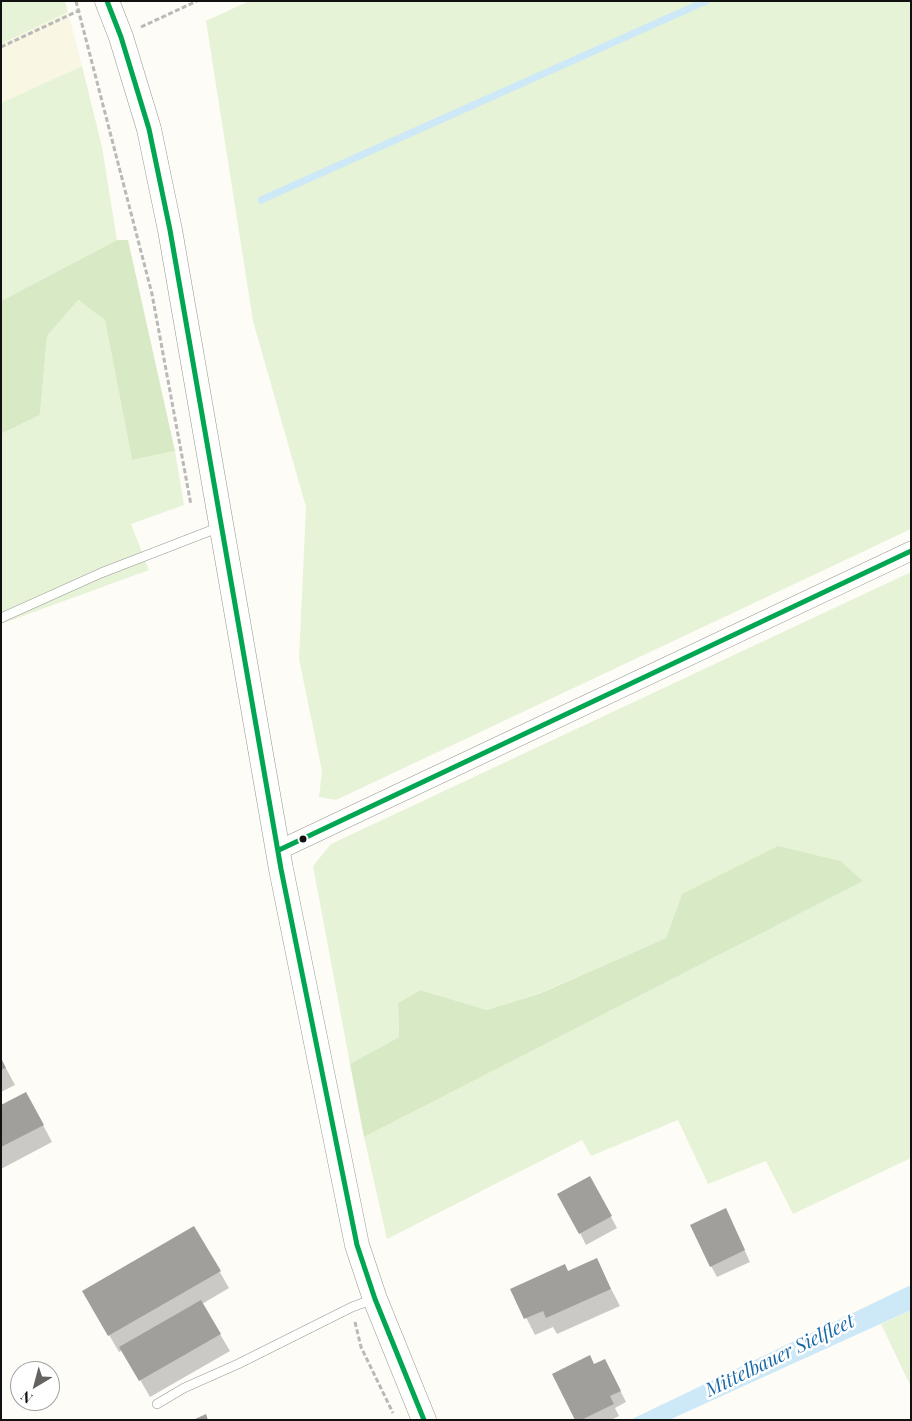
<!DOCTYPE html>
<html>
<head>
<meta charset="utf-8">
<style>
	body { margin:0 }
	#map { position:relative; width:912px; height:1421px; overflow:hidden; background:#fdfcf7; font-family:"Playfair Display",serif }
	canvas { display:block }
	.frame { position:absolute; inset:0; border:2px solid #111; pointer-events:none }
	.north { position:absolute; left:10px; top:1361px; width:50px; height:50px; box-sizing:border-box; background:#fff; border:1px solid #a0a0a0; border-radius:50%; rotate:217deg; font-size:14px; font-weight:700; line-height:20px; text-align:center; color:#111 }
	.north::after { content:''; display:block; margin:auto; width:18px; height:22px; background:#646362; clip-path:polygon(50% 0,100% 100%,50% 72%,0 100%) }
</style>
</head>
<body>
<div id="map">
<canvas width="912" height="1421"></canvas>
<div class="frame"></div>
<div class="north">N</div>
</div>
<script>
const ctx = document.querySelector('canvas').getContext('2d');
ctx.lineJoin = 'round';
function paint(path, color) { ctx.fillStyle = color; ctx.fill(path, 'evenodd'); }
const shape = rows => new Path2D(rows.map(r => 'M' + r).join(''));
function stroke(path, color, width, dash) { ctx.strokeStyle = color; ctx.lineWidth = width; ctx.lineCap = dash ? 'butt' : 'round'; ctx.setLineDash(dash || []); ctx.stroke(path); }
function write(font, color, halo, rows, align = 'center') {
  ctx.font = font + ' "Playfair Display",serif'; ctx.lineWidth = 5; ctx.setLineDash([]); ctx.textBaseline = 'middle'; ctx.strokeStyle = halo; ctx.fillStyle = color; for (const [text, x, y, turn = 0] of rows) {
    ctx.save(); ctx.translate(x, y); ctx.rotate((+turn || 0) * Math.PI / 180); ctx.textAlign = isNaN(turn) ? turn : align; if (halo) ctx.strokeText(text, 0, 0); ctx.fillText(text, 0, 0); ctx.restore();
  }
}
paint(shape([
	[68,12,82,66,1,103,1,44]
]), '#f9f7e4');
paint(shape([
	[1,1,65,1,68,12,1,44],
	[249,1,911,1,911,529,336,800,319,797,322,771,299,659,306,507,253,321,206,21],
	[82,66,102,147,117,240,1,301,1,103],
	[77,300,105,319,132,460,175,451,184,505,131,524,149,570,1,624,1,434,40,415,47,336],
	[911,572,911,1158,793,1214,766,1161,708,1184,678,1120,591,1156,582,1140,387,1239,364,1137,862,881,682,894,666,938,540,993,487,1010,420,990,398,1003,399,1037,350,1064,313,866,331,844],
	[911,1310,911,1387,881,1324]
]), '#e7f3d7');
paint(shape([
	[117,240,128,240,175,451,132,460,105,320,78,300,47,336,40,415,1,434,1,301],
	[778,846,840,861,863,881,364,1137,350,1064,399,1037,398,1003,420,990,487,1010,541,993,666,938,682,894]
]), '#d8eac5');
paint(shape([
	[911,1285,911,1310,669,1420,630,1420]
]), '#cde8f7');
paint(shape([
	[1,1059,15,1085,1,1092],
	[1,1106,35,1110,52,1142,1,1169],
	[596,1189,617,1228,586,1245,580,1233],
	[731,1221,750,1262,717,1277,711,1266],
	[194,1227,229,1288,202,1304,230,1351,150,1397,123,1350,119,1352,84,1292],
	[596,1260,620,1306,557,1334,553,1327,535,1335,512,1290,568,1272],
	[594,1366,611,1372,626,1402,615,1408,619,1416,611,1420,576,1420]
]), '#0003');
stroke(shape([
	[261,200,706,1]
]), '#cde8f7', 7);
paint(shape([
	[1,1058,6,1068,1,1070],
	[26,1092,44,1125,1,1147,1,1105],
	[590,1176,612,1216,579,1234,557,1194],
	[726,1208,745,1250,710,1267,690,1225],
	[194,1226,221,1271,108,1336,82,1291],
	[597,1258,611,1289,546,1318,543,1311,524,1319,510,1289,565,1264,568,1271],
	[201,1300,221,1334,139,1381,119,1347],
	[590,1355,594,1364,605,1359,621,1391,610,1396,614,1404,581,1420,575,1420,552,1374],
	[206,1414,208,1420,193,1420]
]), '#a19f9c');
const service = shape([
	[1,618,101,573,220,527],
	[157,1404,184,1388,238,1364,352,1307,374,1299]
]);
const minor = shape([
	[279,850,911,551]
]);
const tertiary = shape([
	[107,1,121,37,149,129,170,230,281,869,357,1245,375,1299,424,1420]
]);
stroke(service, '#979795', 10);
stroke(minor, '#979795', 20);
stroke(tertiary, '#979795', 25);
stroke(shape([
	[76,1,152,294,191,505],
	[141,27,197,1],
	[1,47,80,10],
	[355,1322,361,1347,393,1413]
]), '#b9b9b8', 3, [5, 2.5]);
stroke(service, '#fffffe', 9);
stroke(minor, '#fffffe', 19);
stroke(tertiary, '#fffffe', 24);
stroke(shape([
	[107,1,121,37,149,129,170,230,281,869,357,1245,375,1299,424,1420],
	[279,850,911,551]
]), '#00a651', 5);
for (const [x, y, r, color] of [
	[303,839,4.5,"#111"]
]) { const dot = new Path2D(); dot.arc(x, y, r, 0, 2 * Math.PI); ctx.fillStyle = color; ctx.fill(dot); stroke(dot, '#fff', 2); }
write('italic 19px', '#1768a6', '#fff', [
	["Mittelbauer Sielfleet",780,1356,-26]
]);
</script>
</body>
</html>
